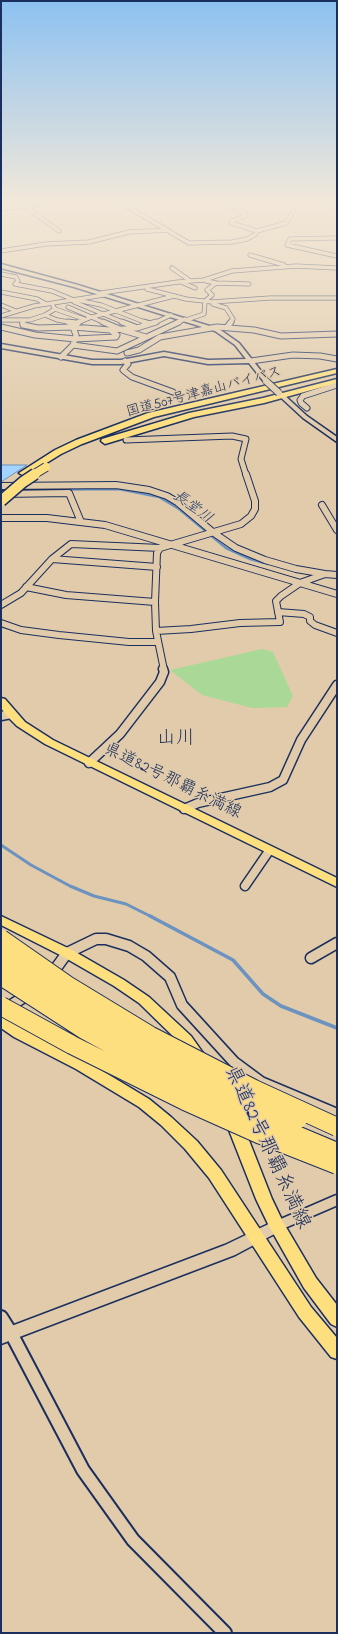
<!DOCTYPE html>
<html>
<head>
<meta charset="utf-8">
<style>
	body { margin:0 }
	#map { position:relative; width:338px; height:1634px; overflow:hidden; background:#e1cbab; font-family:"Indie Flower",sans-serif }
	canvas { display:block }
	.frame { position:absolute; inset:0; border:2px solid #1b2f5e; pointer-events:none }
</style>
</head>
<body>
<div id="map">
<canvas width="338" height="1634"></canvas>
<div class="frame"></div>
</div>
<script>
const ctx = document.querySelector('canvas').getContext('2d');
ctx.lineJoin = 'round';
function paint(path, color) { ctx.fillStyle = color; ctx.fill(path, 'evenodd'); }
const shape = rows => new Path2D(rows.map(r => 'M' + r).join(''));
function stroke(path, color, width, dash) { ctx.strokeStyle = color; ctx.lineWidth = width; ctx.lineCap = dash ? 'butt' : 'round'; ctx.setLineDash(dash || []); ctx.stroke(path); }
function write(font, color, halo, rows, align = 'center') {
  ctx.font = font + ' "Indie Flower","Klee One",sans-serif'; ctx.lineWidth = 3; ctx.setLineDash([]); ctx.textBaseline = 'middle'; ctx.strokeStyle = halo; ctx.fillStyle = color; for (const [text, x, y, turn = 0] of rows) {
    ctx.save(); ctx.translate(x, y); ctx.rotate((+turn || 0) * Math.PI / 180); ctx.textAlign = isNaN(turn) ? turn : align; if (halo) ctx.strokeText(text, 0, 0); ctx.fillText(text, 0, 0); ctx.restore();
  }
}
paint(shape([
	[262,649,273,652,293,696,287,707,252,708,202,695,170,670]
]), '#aad897');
const water = shape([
	[1,465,27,465,1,482,1,465]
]);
paint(water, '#a2d4ff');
stroke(water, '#6c92bf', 1);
stroke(shape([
	[1,490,9,490],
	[19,490,119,489,159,497,179,509,226,548,250,559,268,564]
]), '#6c92bf', 2.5);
stroke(shape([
	[1,845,31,865,70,886,94,896,126,904,152,917]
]), '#6c92bf', 3);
stroke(shape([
	[150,916,233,960,263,994,281,1006,337,1028]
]), '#6c92bf', 3.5);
const streetFar5 = shape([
	[121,203,189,243,232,242,247,239,256,234,257,231],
	[224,203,246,214,245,216,232,221,231,223,257,231,286,223,294,210],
	[327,203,337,207],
	[23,205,59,231],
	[1,209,60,203],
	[335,238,290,239,287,245,337,256],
	[1,251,46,244,89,242,129,232,168,230],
	[250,255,284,265],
	[172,268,189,280],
	[1,274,16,277,18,281,15,284,52,291,74,300],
	[206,281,216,283,249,284],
	[181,282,195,288],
	[147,289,186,299,212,302,270,298,337,298],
	[1,292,37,299,46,304],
	[101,293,178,282,204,280,232,271,296,266,337,268],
	[77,300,101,305,147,323],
	[74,302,125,323],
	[204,302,212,295,207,290,216,283],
	[213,304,226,308,233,319,230,323],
	[1,305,16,311],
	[53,306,55,309,84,319],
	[68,307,105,323],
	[45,315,57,320,75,323],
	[1,316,34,306,104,295],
	[1,320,30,320,45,315,55,309],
	[186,320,204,314,205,302],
	[22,323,24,321],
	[77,323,92,317,174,296],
	[154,323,171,315],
	[177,323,185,319]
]);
const streetFar4 = shape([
	[23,322,23,325,38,328,73,327,110,330,137,328,156,322],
	[68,322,76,323],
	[103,322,122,330,146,337],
	[122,322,135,327],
	[144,322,150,324],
	[1,327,35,335,75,339,116,337,117,335,110,330],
	[227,327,231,322],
	[73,345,117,351,179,322],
	[127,353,139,350,160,337,217,327,254,330,281,336,337,334],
	[61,357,73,345,76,335,73,327,79,322],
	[125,361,128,364,123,370,132,377,173,392],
	[251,361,293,355,320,356,337,359],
	[307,408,301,403,300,400,303,396,337,385],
	[126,440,232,436,246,439,241,459,246,475]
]);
const streetFar3 = shape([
	[1,486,116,485,149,490,167,496,177,502,214,533,236,548,265,560,296,569,325,574],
	[1,494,69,493,81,522],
	[322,505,337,530],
	[1,518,47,518,105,525,337,594],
	[52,559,157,567],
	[26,587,66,595,155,602],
	[1,605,21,593,52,559,71,544,160,548],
	[278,612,304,614,310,617,310,621,315,625,337,633],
	[1,623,21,630,59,635,129,642,158,642],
	[156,631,191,629,240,623,280,622,276,601,281,596,300,583,325,574,337,575],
	[164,670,156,631,155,602,157,553,160,548,241,524,251,516,255,509,255,501,246,474]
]);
const streetFar2 = shape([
	[1,716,11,714],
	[89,763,120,734,160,682,164,672,163,669],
	[184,809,198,803,270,787,283,780,301,740,337,685],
	[245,886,269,851]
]);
const streetFar1 = shape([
	[311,958,337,943],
	[51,975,67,953,96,939,106,939,129,946,146,956,170,977,182,1005,234,1062,261,1082,337,1114],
	[5,1009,29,994],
	[277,1226,337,1200]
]);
const street = shape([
	[1,1317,11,1333,83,1470,133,1540,225,1633]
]);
const secondary = shape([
	[1,264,78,285,219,329,239,343,269,381,264,382,249,363,208,364,164,356,121,364,92,364,1,348,1,344,92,360,121,360,164,352,208,360,246,359,235,345,215,331,74,287,1,268,1,264],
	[277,392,281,392,307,416,337,437,337,442,303,418,277,394,277,392],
	[277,1220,282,1222,285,1226,282,1230,235,1255,1,1344,1,1330,225,1245,277,1220]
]);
const primary = shape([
	[1,698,5,699,25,722,53,740,337,878,337,887,45,744,17,726,7,716,1,708,1,698],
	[1,916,72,950,124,980,149,997,191,1036,208,1060,206,1064,201,1065,196,1064,181,1044,139,1003,114,986,62,956,1,925,1,916],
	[1,1016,86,1061,149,1099,171,1117,197,1141,221,1170,311,1307,337,1338,337,1359,331,1357,299,1317,209,1178,185,1149,161,1125,139,1107,76,1069,14,1037,1,1028,1,1016],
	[233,1114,238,1116,241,1120,272,1199,283,1222,316,1278,337,1305,337,1327,331,1324,304,1288,269,1226,256,1199,225,1120,228,1116,233,1114]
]);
const highway = shape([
	[337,369,337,373,154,417,82,444,61,454,27,475,24,476,19,473,55,450,76,440,148,413,337,369],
	[337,379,337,383,264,403,194,417,105,444,101,441,102,439,189,413,263,398,337,379]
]);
stroke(streetFar5, '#1b2f5e', 5);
stroke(streetFar4, '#1b2f5e', 7);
stroke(streetFar3, '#1b2f5e', 8);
stroke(streetFar2, '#1b2f5e', 11);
stroke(streetFar1, '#1b2f5e', 13);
stroke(street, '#1b2f5e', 16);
stroke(secondary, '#1b2f5e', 3);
stroke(primary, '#1b2f5e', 3);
stroke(highway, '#1b2f5e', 3);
stroke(streetFar5, '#e1cbab', 3.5);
stroke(streetFar4, '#e1cbab', 5);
stroke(streetFar3, '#e1cbab', 6);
stroke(streetFar2, '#e1cbab', 8);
stroke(streetFar1, '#e1cbab', 10);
stroke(street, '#e1cbab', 12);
paint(secondary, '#e1cbab');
paint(primary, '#fedf80');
paint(highway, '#fedf80');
const secondaryBridge = shape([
	[266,381,279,393]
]);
const highwayBridgeFar2 = shape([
	[33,475,46,467]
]);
const highwayBridgeFar1 = shape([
	[1,501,23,482,35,474]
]);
const highwayBridge = shape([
	[1,939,67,985,151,1036,254,1089,337,1127],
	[1,959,23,975,83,1013,197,1074,298,1119],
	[1,976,83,1029,169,1076,268,1123,337,1152],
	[1,1006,72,1045,185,1101,261,1135,337,1165]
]);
stroke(secondaryBridge, '#1b2f5e', 8, []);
stroke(highwayBridgeFar2, '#1b2f5e', 10, []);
stroke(highwayBridgeFar1, '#1b2f5e', 13, []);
stroke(highwayBridge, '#1b2f5e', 20, []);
stroke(secondaryBridge, '#e1cbab', 6);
stroke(highwayBridgeFar2, '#fedf80', 8);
stroke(highwayBridgeFar1, '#fedf80', 10);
stroke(highwayBridge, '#fedf80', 18);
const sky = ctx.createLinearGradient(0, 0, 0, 431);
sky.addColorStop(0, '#8cc1f1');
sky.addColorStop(0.47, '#f2e8d9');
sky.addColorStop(1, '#f2e8d900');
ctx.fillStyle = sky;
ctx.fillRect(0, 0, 338, 431);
write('14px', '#1b2f5e', '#e1cbab', [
	["国道507号津嘉山バイパス",204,393,-15]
]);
write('italic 15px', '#28406e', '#e1cbab', [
	["長堂川",192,508,36]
]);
write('17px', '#1b2f5e', '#e1cbab', [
	["県道82号那覇糸満線",172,782,26]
]);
write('19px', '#1b2f5e', '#e1cbab', [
	["山川",176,740]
]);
write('20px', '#1b2f5e', '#e1cbab', [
	["県道82号那覇糸満線",266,1148,65]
]);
</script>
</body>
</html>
